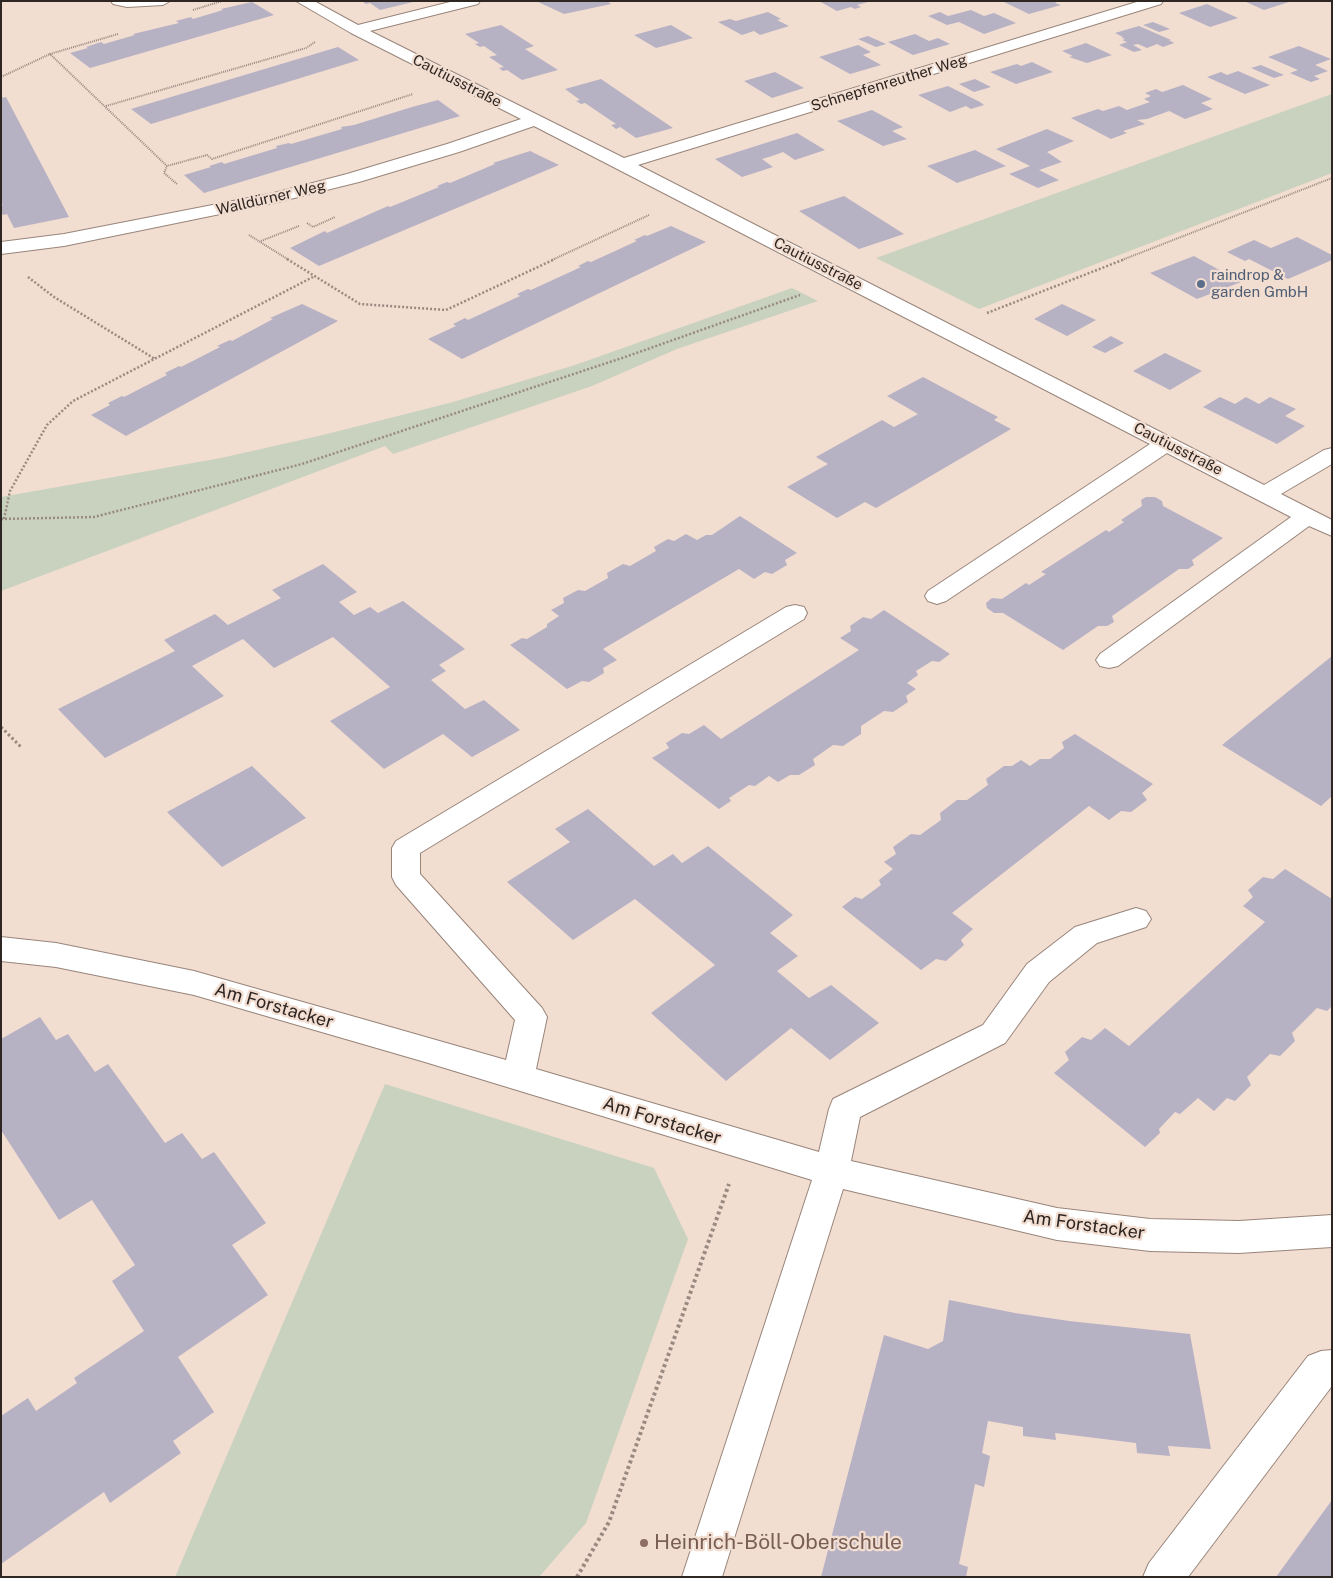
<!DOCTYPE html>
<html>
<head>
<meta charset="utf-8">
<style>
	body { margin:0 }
	#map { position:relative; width:1333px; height:1578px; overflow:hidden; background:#f2ddd1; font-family:"Public Sans",sans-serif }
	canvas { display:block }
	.frame { position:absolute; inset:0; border:2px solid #2e2622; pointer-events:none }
</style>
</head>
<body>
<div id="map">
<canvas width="1333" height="1578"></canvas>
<div class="frame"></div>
</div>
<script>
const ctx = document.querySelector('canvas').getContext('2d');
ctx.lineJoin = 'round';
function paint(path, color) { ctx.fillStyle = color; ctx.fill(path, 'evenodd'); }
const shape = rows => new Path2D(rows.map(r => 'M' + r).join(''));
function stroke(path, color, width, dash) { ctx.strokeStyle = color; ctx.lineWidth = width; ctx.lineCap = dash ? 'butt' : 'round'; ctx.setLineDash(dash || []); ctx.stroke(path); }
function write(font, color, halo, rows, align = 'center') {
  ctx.font = font + ' "Public Sans",sans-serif'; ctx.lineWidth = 4.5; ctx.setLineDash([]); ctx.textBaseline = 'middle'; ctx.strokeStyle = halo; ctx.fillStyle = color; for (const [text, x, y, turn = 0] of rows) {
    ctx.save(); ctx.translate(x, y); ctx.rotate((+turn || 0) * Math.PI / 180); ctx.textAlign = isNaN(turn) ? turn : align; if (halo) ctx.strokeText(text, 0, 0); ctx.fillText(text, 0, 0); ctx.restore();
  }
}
paint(shape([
	[1332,94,1332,173,979,309,876,258],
	[792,288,818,301,677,349,592,386,393,454,385,446,1,591,1,497,221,458,323,435,453,402,575,365],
	[385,1084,654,1168,688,1239,586,1523,539,1577,175,1577]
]), '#c9d2bf');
paint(shape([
	[362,1,413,1,413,2,380,10,370,3,366,4],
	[536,1,607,1,611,4,564,14],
	[819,1,868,1,868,2,857,5,861,7,855,9,851,7,837,11],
	[1002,1,1058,1,1055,3,1061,5,1029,14],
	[1244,1,1289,1,1289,2,1264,10],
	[252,2,274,15,90,68,70,53,88,48,86,47,101,42,104,44,135,35,133,34,179,23,176,21,191,17,193,19,223,10,221,9],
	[1207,4,1238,18,1210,27,1179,13],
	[971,10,984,16,994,13,1016,23,984,34,959,22,947,25,928,16,940,12,948,16],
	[768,12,781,19,777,20,789,26,760,35,754,31,742,35,718,22,730,19,736,21],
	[1153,22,1170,29,1159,32,1143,25],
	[501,25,534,46,525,49,558,70,522,80,507,70,503,71,499,68,504,67,489,57,497,55,484,46,480,47,475,44,479,43,465,34],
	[671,25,693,38,656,48,634,35],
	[1139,26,1171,40,1169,40,1174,43,1163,47,1157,44,1147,48,1138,44,1133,45,1142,50,1134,52,1119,45,1127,42,1122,40,1125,39,1121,37,1123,37,1115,33],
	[915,34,929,41,938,38,950,44,913,55,888,42],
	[868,36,886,44,876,47,858,39],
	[1086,43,1112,55,1087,63,1069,57,1073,56,1062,51],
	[858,45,871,52,863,55,881,65,850,74,819,57],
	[1299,46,1331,59,1315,65,1328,71,1314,76,1320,79,1311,82,1290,73,1298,70,1268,57],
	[338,47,359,60,151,124,131,109],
	[1032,62,1053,72,1016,84,990,72,1017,64,1021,66],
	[1261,65,1284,75,1274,78,1251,68],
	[1238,71,1270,85,1245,94,1207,77,1221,72,1227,75],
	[775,72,804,88,772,98,744,81],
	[601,79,636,103,673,128,636,138,620,127,616,129,611,125,616,124,585,103,581,104,576,101,580,100,565,89],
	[975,79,991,87,974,92,959,84],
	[1183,85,1212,99,1201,103,1213,109,1185,119,1169,111,1147,119,1137,120,1145,124,1123,131,1127,133,1111,139,1071,118,1098,109,1103,111,1119,106,1127,110,1150,102,1144,99,1151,96,1145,93,1156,89,1162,92],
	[948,86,980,102,984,105,971,109,966,106,950,112,918,95],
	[6,97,69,217,14,228,7,214,3,215,1,212,1,206,3,205,1,202,1,98],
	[438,100,460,116,204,193,184,175,211,167,209,166,222,162,224,164,277,148,276,146,289,143,291,144,342,129,341,127,354,125,412,107],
	[872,110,903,127,892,131,907,139,883,146,837,121],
	[1047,129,1074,141,1047,152,1062,162,1039,170,1059,180,1038,188,1009,174,1030,166,996,149],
	[797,133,825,150,795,160,783,152,772,156,762,159,773,167,742,177,715,159],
	[975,150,1006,166,957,183,927,166],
	[530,151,559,165,319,266,290,248,325,231,327,233,388,206,390,207,439,187,437,186,447,182,450,183,495,164,493,163],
	[844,196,904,234,859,249,799,211],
	[671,226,706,242,462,359,428,339,456,326,453,324,465,318,468,320,520,296,517,294,528,289,531,290,581,267,578,266,588,261,591,262,637,241,634,240,645,235,647,236],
	[1297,237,1332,255,1332,260,1288,279,1249,259,1245,261,1227,252,1254,240,1271,248],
	[1194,256,1241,282,1197,299,1150,273],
	[302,304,338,321,126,436,91,415,110,405,108,403,122,396,124,397,167,375,165,373,179,366,181,367,220,347,217,346,230,340,232,341,273,319,270,318],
	[1062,304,1096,320,1067,336,1034,319],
	[1111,336,1124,343,1105,353,1092,347],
	[1165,353,1202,371,1170,390,1133,371],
	[923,377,998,417,994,420,1011,429,876,508,865,502,837,518,787,487,828,464,816,457,882,420,894,427,918,414,887,396],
	[1220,397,1235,404,1246,397,1259,404,1270,397,1296,409,1285,416,1305,426,1277,444,1203,407],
	[1146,497,1155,497,1162,501,1163,506,1223,538,1192,560,1194,565,1188,569,1179,569,1112,616,1114,622,1107,626,1098,626,1063,650,1003,613,994,613,987,608,986,603,992,598,1002,599,1026,583,1029,585,1046,574,1041,572,1106,530,1109,532,1124,522,1121,520,1142,506,1141,500],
	[740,516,797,553,785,560,787,565,772,574,765,572,754,579,739,569,603,649,617,660,603,668,604,673,589,682,582,681,567,689,510,645,522,638,527,639,547,627,547,624,559,616,551,610,564,603,563,598,578,590,585,591,608,578,607,573,623,564,630,566,656,551,654,547,668,539,674,541,686,534,697,540,706,535,712,535],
	[323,564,357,592,339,602,354,615,370,607,378,613,403,601,465,649,439,665,446,671,431,680,465,709,484,700,520,730,472,757,443,734,384,769,330,721,390,687,333,637,274,668,243,639,192,666,224,696,105,758,58,709,175,651,164,640,215,614,228,625,281,598,272,590],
	[884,610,950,654,939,662,932,661,916,671,918,675,907,683,916,689,906,696,908,702,893,712,884,711,861,726,861,734,843,746,833,745,813,759,815,765,799,775,790,775,778,782,769,776,755,786,749,785,729,798,731,801,719,809,652,758,669,748,666,743,682,733,689,734,704,725,721,739,859,650,840,638,851,631,850,626,863,617,871,619],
	[1332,656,1332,796,1321,806,1222,745],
	[1075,734,1153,784,1142,793,1147,800,1131,812,1121,811,1109,820,1089,806,952,913,973,929,961,940,964,945,946,961,936,959,921,970,842,907,855,897,862,899,881,885,879,880,893,869,884,862,896,854,893,847,911,834,920,835,941,820,940,813,957,800,967,800,988,785,986,779,1004,766,1012,766,1021,760,1030,766,1040,759,1050,759,1064,748,1062,742],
	[252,766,306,818,222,867,167,812],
	[588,809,654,866,673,854,682,863,708,846,793,915,770,933,798,956,777,971,809,998,831,985,879,1023,830,1060,791,1028,726,1081,651,1013,715,965,635,899,573,940,507,882,570,842,555,829],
	[1285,869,1332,899,1332,1006,1327,1011,1317,1008,1292,1033,1295,1041,1280,1056,1270,1054,1247,1077,1251,1085,1235,1101,1227,1098,1214,1111,1198,1098,1180,1114,1175,1112,1159,1129,1160,1133,1145,1147,1054,1073,1069,1060,1065,1052,1082,1037,1091,1040,1105,1028,1129,1046,1265,922,1243,906,1253,897,1248,890,1263,877,1273,879],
	[40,1017,56,1040,68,1034,95,1072,108,1064,165,1143,182,1133,202,1159,214,1152,266,1223,232,1245,268,1295,178,1357,214,1412,173,1441,181,1453,110,1503,104,1492,1,1564,1,1416,28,1398,36,1411,77,1383,74,1378,144,1331,112,1281,135,1265,92,1200,59,1220,1,1130,1,1039],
	[949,1300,1015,1313,1069,1321,1190,1334,1211,1449,1168,1446,1170,1456,1137,1453,1136,1443,1055,1433,1056,1440,1023,1436,1023,1427,988,1421,982,1453,990,1456,984,1487,975,1484,959,1564,968,1567,966,1577,821,1577,884,1335,928,1349,943,1341],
	[1332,1500,1332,1577,1276,1577]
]), '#b7b1c4');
const minor = shape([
	[111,1,170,1,163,5,127,7,113,4,111,1],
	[296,1,314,1,358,25,454,1,480,1,478,4,370,31,624,158,1140,1,1163,1,1161,4,638,165,1264,485,1324,450,1332,448,1332,464,1281,494,1332,520,1332,536,1309,526,1118,666,1109,668,1100,666,1096,660,1100,654,1291,517,1167,453,946,601,937,604,928,601,925,596,928,591,1150,444,534,126,459,152,359,182,274,203,64,246,1,254,1,242,64,234,274,193,347,174,447,144,521,119,351,33,296,1],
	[795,605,804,607,807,613,804,619,420,853,420,874,542,1008,547,1017,536,1069,819,1152,829,1109,833,1099,983,1025,1027,964,1075,927,1136,908,1146,911,1151,919,1146,927,1097,943,1049,982,1005,1043,860,1117,851,1161,1057,1208,1150,1219,1239,1221,1332,1215,1332,1247,1239,1253,1150,1251,1057,1240,843,1189,722,1577,682,1577,812,1180,425,1062,194,995,56,967,1,961,1,937,56,943,194,971,506,1060,515,1020,396,885,392,877,392,848,396,841,786,607,795,605],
	[1332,1350,1332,1386,1188,1577,1143,1577,1149,1563,1308,1356,1321,1351,1332,1350]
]);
stroke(minor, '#98857a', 2);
stroke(shape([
	[193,10,222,1],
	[118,34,50,54,167,166],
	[1,77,50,54],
	[106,106,306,48,315,42],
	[177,184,164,173,167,166,207,155,212,159,413,94],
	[307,223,313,227,335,217],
	[249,235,289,260],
	[261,241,299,226],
	[552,260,649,215],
	[1122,260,1332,178]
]), '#998a81', 2, [1, 1]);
stroke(shape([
	[287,259,360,304,446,310,555,259],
	[28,277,54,297,155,359],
	[987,313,1125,259],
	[1,519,94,517,302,464,628,356,800,295],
	[4,519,10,491,47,425,73,401,313,277]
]), '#998a81', 2.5, [2, 2]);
stroke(shape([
	[1,727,22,748]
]), '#998a81', 3, [2.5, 2.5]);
stroke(shape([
	[577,1577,609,1522,729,1184]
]), '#998a81', 4, [3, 3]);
paint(minor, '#fff');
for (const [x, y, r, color] of [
	[1201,284,5,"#5c6f8a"],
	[644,1543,5,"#8d6e63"]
]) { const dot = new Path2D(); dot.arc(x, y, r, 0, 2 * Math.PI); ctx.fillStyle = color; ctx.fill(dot); stroke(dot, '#f2ddd1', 2); }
write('15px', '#2e2622', '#f2ddd1', [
	["Cautiusstraße",457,81,27],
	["Schnepfenreuther Weg",889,83,-17],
	["Walldürner Weg",271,198,-13],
	["Cautiusstraße",818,264,27],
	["Cautiusstraße",1178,449,27]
]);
write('15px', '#4e5e75', '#f2ddd1', [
	["raindrop &",1211,275],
	["garden GmbH",1211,292]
], 'left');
write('18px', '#2e2622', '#f2ddd1', [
	["Am Forstacker",274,1006,16],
	["Am Forstacker",662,1121,17],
	["Am Forstacker",1084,1225,8]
]);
write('21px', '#785e54', '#f2ddd1', [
	["Heinrich-Böll-Oberschule",654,1543]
], 'left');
</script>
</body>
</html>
